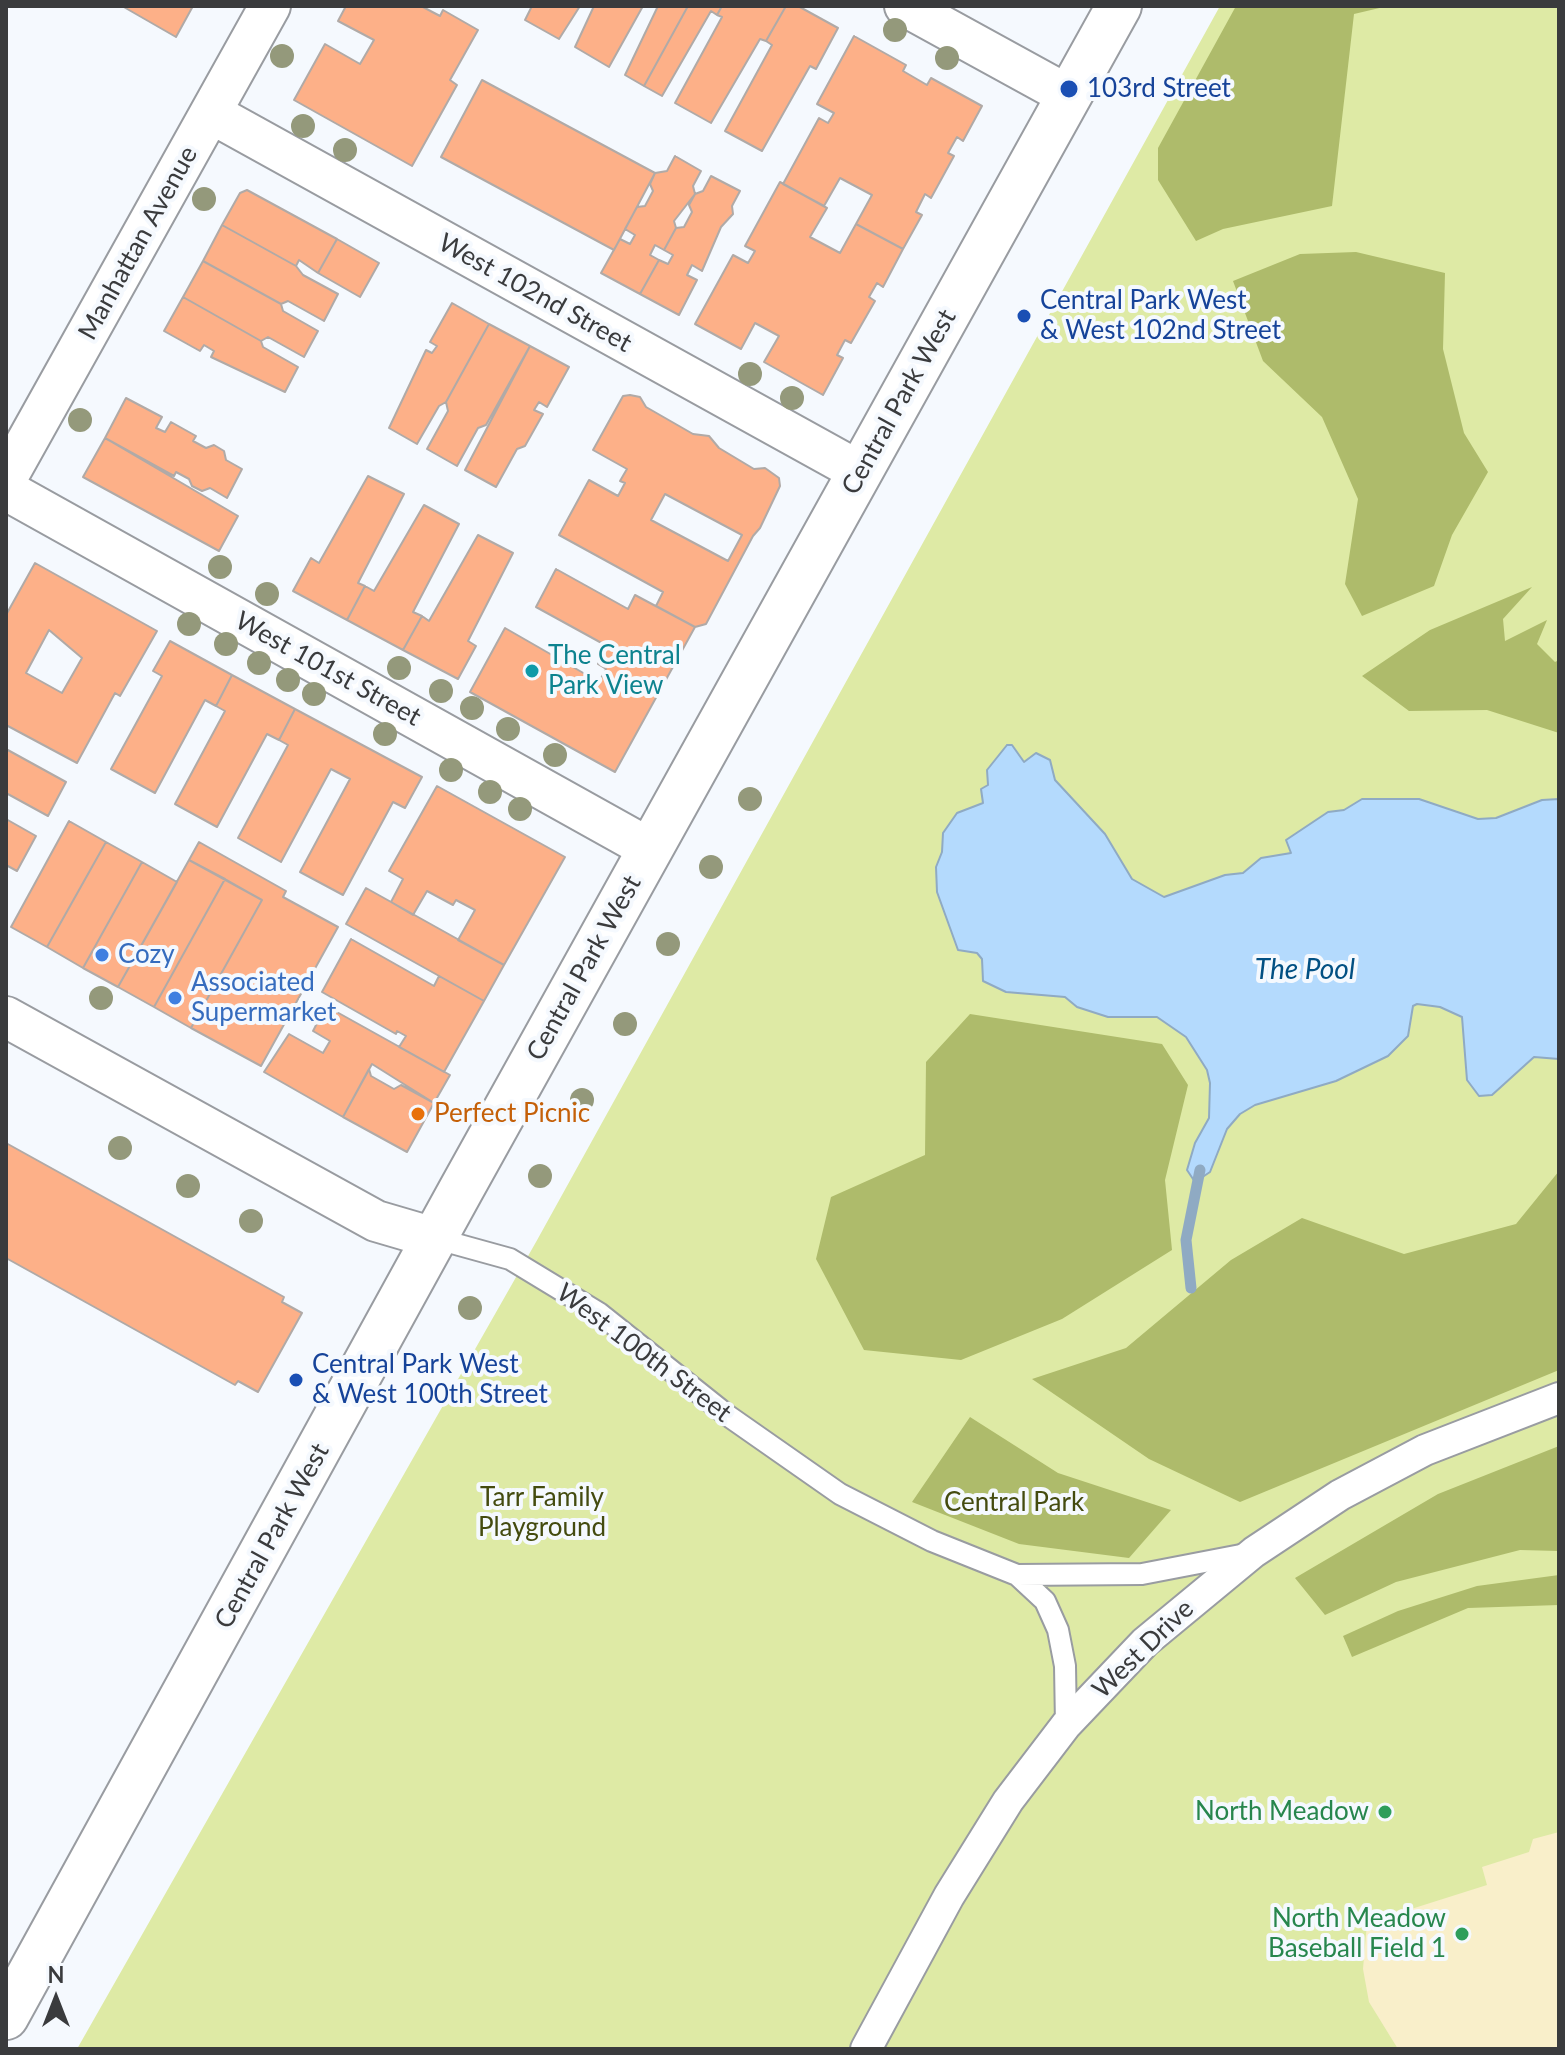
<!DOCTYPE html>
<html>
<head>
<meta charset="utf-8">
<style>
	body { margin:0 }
	#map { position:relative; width:1565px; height:2055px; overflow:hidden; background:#f5f9fe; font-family:Lato,sans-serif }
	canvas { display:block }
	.frame { position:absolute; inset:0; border:8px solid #3a3b3d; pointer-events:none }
	.north { position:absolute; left:16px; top:1959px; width:80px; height:80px; -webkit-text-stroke:6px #f5f9fe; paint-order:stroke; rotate:0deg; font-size:22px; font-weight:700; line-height:32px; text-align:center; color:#3a3b3d }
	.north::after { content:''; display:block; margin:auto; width:28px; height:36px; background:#3a3b3d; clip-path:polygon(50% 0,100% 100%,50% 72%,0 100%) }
</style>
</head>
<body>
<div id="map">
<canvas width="1565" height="2055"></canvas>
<div class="frame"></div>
<div class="north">N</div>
</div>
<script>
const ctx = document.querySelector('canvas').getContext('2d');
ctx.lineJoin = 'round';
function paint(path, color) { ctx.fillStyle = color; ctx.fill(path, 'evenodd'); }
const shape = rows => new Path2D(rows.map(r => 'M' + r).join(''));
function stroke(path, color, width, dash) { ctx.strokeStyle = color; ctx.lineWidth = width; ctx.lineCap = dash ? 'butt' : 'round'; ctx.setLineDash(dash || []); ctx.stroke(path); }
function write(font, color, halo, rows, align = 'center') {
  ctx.font = font + ' Lato,sans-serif'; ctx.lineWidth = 8; ctx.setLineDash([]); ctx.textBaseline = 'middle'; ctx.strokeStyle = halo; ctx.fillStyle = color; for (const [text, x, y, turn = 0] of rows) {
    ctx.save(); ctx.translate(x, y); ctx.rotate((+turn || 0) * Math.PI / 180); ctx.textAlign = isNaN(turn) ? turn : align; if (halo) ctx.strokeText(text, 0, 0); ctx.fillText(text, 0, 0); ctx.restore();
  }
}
paint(shape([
	[1220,6,1559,6,1559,2049,77,2049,536,1242]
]), '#deeaa5');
paint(shape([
	[1236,6,1388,6,1354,14,1332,206,1223,229,1196,241,1158,180,1158,148],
	[1356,252,1445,273,1443,349,1464,433,1488,472,1452,535,1434,586,1362,616,1345,584,1358,499,1322,417,1263,361,1233,281,1300,254],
	[1532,587,1503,619,1505,641,1547,620,1537,644,1555,662,1559,660,1559,733,1487,710,1409,711,1362,676,1430,630],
	[970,1014,1162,1044,1188,1085,1165,1180,1172,1250,1062,1319,961,1360,864,1350,816,1259,831,1197,925,1155,926,1062],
	[1559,1171,1559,1370,1240,1502,1149,1459,1032,1379,1126,1348,1231,1260,1302,1218,1404,1254,1516,1224],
	[970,1417,1058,1473,1171,1510,1129,1558,1019,1544,912,1502],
	[1559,1446,1559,1551,1520,1550,1396,1582,1325,1615,1295,1578,1438,1494],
	[1559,1575,1559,1605,1468,1608,1352,1657,1343,1636,1398,1611,1477,1586]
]), '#aebb6b');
paint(shape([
	[1559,1832,1559,2049,1398,2049,1369,2002,1363,1969,1367,1923,1487,1885,1482,1867,1529,1852,1533,1839]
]), '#f9efca');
const water = shape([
	[1007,745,1012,745,1024,762,1036,753,1050,760,1055,780,1105,834,1132,879,1164,897,1225,875,1243,873,1261,858,1291,853,1286,840,1328,812,1344,810,1362,799,1419,799,1478,819,1496,818,1542,800,1559,799,1559,1059,1534,1057,1492,1095,1479,1096,1467,1080,1462,1017,1440,1007,1417,1004,1413,1006,1408,1036,1388,1056,1336,1081,1255,1105,1240,1114,1227,1129,1210,1172,1195,1182,1187,1170,1195,1143,1209,1118,1210,1083,1207,1070,1186,1037,1157,1017,1108,1017,1077,1007,1065,997,1006,992,983,981,982,959,977,953,958,950,937,892,936,867,942,852,943,833,957,813,983,803,981,789,988,785,987,770,1007,745]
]);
paint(water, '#b4dafd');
stroke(water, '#8faac3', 2);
stroke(shape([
	[1191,1288,1186,1240,1200,1170]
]), '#8faac3', 11);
const building = shape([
	[122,6,193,6,176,37,122,6],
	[346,6,421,6,440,16,443,10,478,30,450,80,457,85,412,166,294,100,325,44,360,64,374,40,338,21,346,6],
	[532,6,580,6,559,39,525,20,532,6],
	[594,6,643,6,609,67,575,47,594,6],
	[658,6,688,6,644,86,625,75,658,6],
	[688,6,722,6,717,15,711,11,662,96,644,86,688,6],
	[722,6,786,6,766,41,760,39,711,123,675,103,722,17,717,15,722,6],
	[786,6,798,6,838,28,816,69,810,66,762,151,725,131,772,45,766,41,786,6],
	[854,36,906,65,903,71,927,85,931,78,982,106,963,141,957,137,948,153,954,156,931,198,925,194,916,212,922,215,903,249,856,224,872,195,840,178,824,206,783,184,819,118,828,123,834,113,817,104,854,36],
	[482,80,655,173,614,250,441,157,482,80],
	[675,156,701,171,693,186,695,194,674,221,676,228,664,250,655,245,650,255,659,260,640,294,601,273,620,239,630,244,635,235,625,229,637,207,645,206,653,191,650,184,655,173,667,171,675,156],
	[711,176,740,191,732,206,733,214,721,227,702,271,692,265,687,275,697,280,679,315,640,294,659,260,668,264,673,255,664,250,676,228,684,227,692,212,689,205,695,194,703,191,711,176],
	[780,182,827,208,810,237,840,253,856,224,903,249,883,287,877,283,869,297,875,301,851,343,845,340,837,355,843,358,823,395,764,362,779,336,755,323,741,349,695,324,733,255,748,263,755,251,745,246,780,182],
	[247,190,337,239,318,273,299,260,296,266,222,225,240,193,247,190],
	[222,225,296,266,303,275,338,294,324,321,288,301,281,304,203,261,222,225],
	[337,239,379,263,360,297,318,273,337,239],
	[203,261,281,304,283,311,318,331,304,357,268,337,261,341,183,297,203,261],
	[183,297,261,341,263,347,298,367,285,392,211,357,214,351,204,345,200,351,164,331,183,297],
	[452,303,489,324,446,402,439,406,417,444,389,428,426,350,432,353,437,346,430,342,452,303],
	[489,324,530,346,486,425,478,428,457,466,427,449,448,411,446,402,489,324],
	[530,346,569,367,547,407,539,402,534,410,543,414,525,446,517,449,496,487,465,470,530,346],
	[630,395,640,397,646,407,693,434,709,436,719,448,754,469,765,468,779,478,780,486,760,528,753,536,706,624,695,627,656,606,663,592,559,535,589,480,618,496,625,483,620,481,627,469,593,450,623,396,630,395],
	[665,494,742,535,728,561,651,520,665,494],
	[126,398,162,417,156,428,165,432,171,422,196,436,193,441,206,448,214,445,224,451,226,460,242,469,227,498,210,488,202,491,192,486,189,479,176,472,174,476,105,438,126,398],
	[105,438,238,516,219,551,83,477,105,438],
	[368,476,404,494,358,583,365,586,347,620,293,591,311,558,319,563,368,476],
	[424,505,459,524,413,612,422,616,403,650,347,620,365,586,374,591,424,505],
	[478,535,513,553,468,641,476,646,458,679,403,650,422,616,429,621,478,535],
	[35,563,157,631,120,696,115,693,77,763,6,725,6,615,35,563],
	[49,630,82,658,62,693,26,673,49,630],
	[556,569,628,609,635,595,695,627,615,772,470,692,505,628,599,682,606,669,598,664,607,646,536,607,556,569],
	[170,641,232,675,216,706,205,700,155,793,111,769,162,676,153,671,170,641],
	[232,675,295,709,279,740,267,734,217,827,175,804,225,711,216,706,232,675],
	[295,709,422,777,405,808,393,802,343,895,300,872,350,779,331,769,281,862,238,838,288,745,279,740,295,709],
	[6,749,66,782,48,816,6,793,6,749],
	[437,786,565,857,504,965,458,940,475,910,456,900,453,905,427,891,413,915,391,902,403,879,389,871,437,786],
	[6,819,36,836,17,871,6,865,6,819],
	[69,821,106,842,47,947,11,927,69,821],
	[106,842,142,862,83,968,47,947,106,842],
	[199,842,286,891,283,897,338,927,261,1066,191,1028,262,900,189,860,199,842],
	[189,860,225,879,154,1007,118,987,189,860],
	[142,862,177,882,118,987,83,968,142,862],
	[225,879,262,900,191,1028,154,1007,225,879],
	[366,888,504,965,484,1001,346,924,366,888],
	[351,939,434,986,439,976,484,1001,444,1072,399,1047,406,1036,397,1031,396,1034,322,992,351,939],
	[326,1006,450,1075,434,1103,372,1064,343,1117,264,1072,289,1034,323,1053,330,1041,313,1031,326,1006],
	[369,1069,371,1076,394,1089,401,1085,434,1103,407,1152,343,1117,369,1069],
	[6,1143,284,1297,282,1302,302,1313,258,1392,238,1381,235,1385,6,1258,6,1143]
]);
paint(building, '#fdb088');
stroke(building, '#b0aaa7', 2);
const service = shape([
	[434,1238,510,1259,599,1313,727,1415,840,1494,932,1541,1017,1575,1142,1574,1246,1554],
	[1017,1575,1045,1601,1058,1630,1065,1666,1066,1725]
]);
const pedestrian = shape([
	[866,2049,949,1896,1008,1801,1066,1725,1145,1642,1254,1552,1340,1495,1425,1450,1559,1398]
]);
const minor = shape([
	[905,6,1069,96],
	[211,113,860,472],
	[6,479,270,6],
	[6,490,650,849],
	[6,1017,376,1221,434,1238]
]);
const secondary = shape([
	[6,2017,462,1188,1119,6]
]);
stroke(service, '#999ca1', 24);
stroke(pedestrian, '#999ca1', 34);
stroke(minor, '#999ca1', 44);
stroke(secondary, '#999ca1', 48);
stroke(service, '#fff', 20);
stroke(pedestrian, '#fff', 30);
stroke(minor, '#fff', 40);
stroke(secondary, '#fff', 44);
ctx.fillStyle = '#94997b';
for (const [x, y] of [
	[895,30],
	[282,56],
	[947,58],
	[303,126],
	[345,150],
	[204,199],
	[750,374],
	[792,398],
	[80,420],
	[220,567],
	[267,594],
	[189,624],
	[226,644],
	[259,663],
	[399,668],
	[288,680],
	[441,691],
	[314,694],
	[472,708],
	[508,729],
	[385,734],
	[555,755],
	[451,770],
	[490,792],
	[750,799],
	[520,809],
	[711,867],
	[668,944],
	[101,998],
	[625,1024],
	[582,1100],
	[120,1148],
	[540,1176],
	[188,1186],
	[251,1221],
	[470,1308]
]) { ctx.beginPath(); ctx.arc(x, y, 12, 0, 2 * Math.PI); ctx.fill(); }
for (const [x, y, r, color] of [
	[1069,89,10,"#1a4fb4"],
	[1024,316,8,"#1a4fb4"],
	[532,671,8,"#0f9aa8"],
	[102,955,8,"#3f7fe0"],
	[175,998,8,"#3f7fe0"],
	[418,1114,8,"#e8710a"],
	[296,1380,8,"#1a4fb4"],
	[1385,1812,8,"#2e9e5b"],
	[1462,1934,8,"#2e9e5b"]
]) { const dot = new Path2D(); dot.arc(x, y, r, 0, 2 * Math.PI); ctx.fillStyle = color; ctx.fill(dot); stroke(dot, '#f5f9fe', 3); }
write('26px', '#164399', '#f5f9fe', [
	["103rd Street",1087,89],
	["Central Park West",1040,301],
	["& West 102nd Street",1040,331],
	["Central Park West",312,1365],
	["& West 100th Street",312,1395]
], 'left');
write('26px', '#3a3b3d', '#f5f9fe', [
	["Manhattan Avenue",138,243,-61],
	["West 102nd Street",535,293,29],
	["Central Park West",899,402,-61],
	["West 101st Street",328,669,29],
	["Central Park West",584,968,-61],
	["West 100th Street",644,1353,37],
	["Central Park West",272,1536,-61],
	["West Drive",1143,1649,-44]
]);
write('26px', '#0d838f', '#f5f9fe', [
	["The Central",548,656],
	["Park View",548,686]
], 'left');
write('26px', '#366cbe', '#f5f9fe', [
	["Cozy",118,955],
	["Associated",191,983],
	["Supermarket",191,1013]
], 'left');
write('26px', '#c56008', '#f5f9fe', [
	["Perfect Picnic",434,1114]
], 'left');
write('26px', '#444b0f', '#f5f9fe', [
	["Tarr Family",542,1498],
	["Playground",542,1528],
	["Central Park",1014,1503]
]);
write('26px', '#27864d', '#f5f9fe', [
	["North Meadow",1369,1812],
	["North Meadow",1446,1919],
	["Baseball Field 1",1446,1949]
], 'right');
write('italic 28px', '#025083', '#f5f9fe', [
	["The Pool",1305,970]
]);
</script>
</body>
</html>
